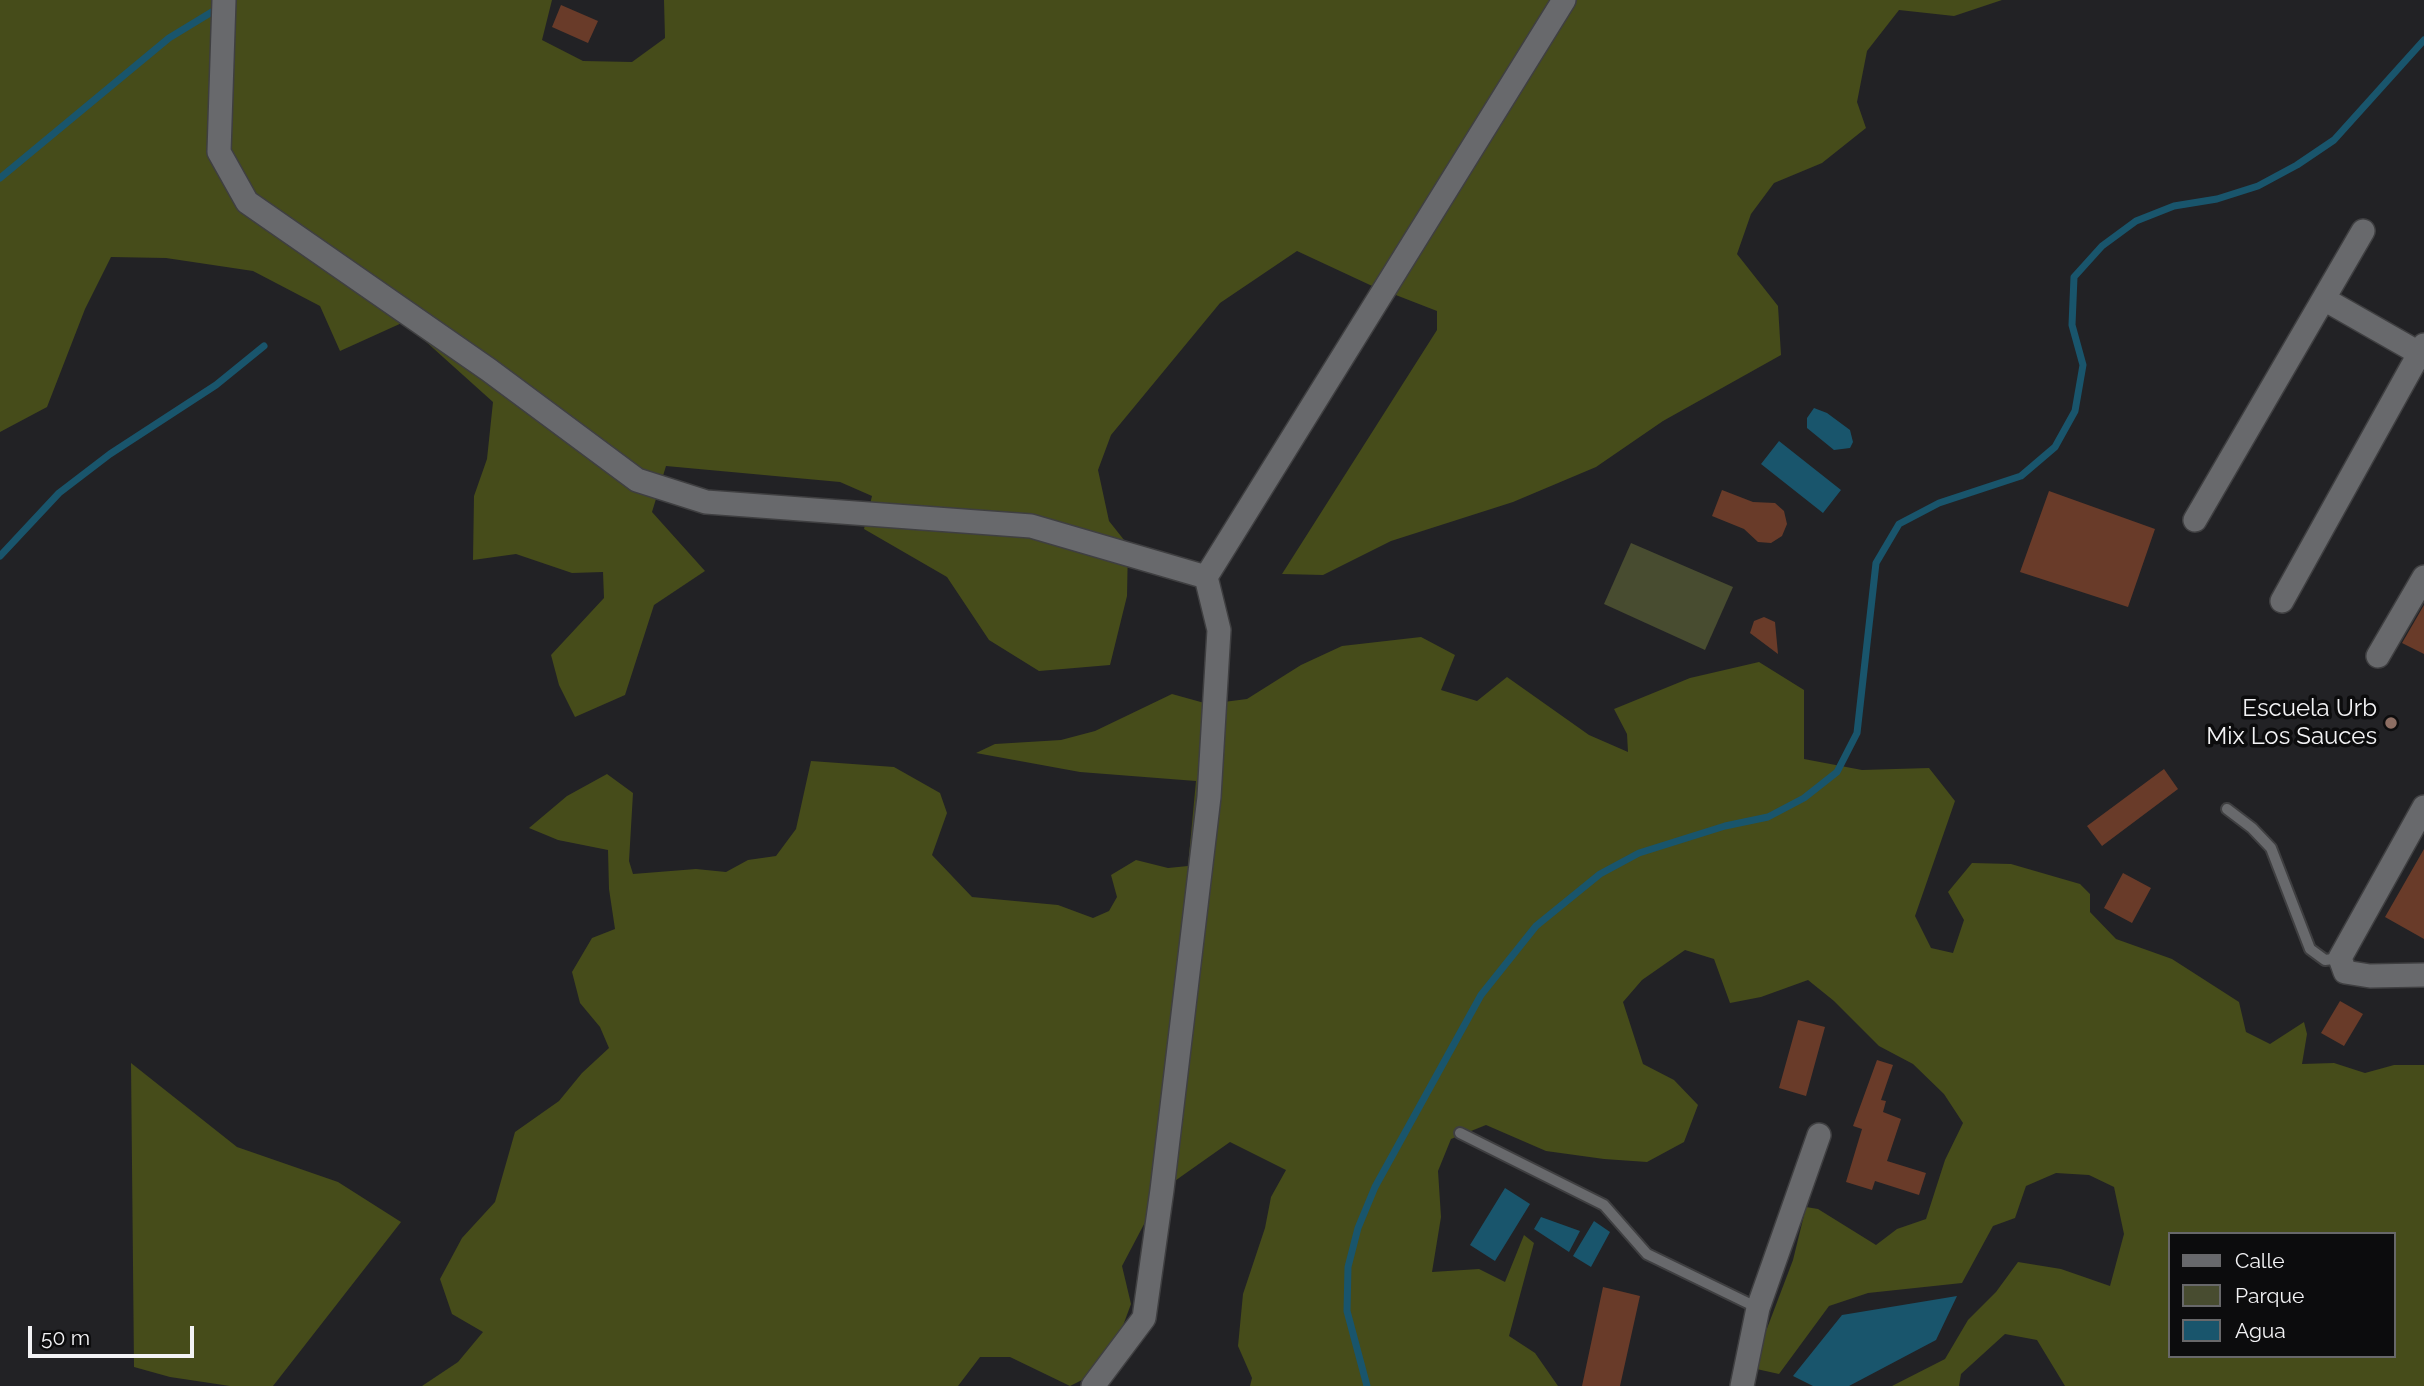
<!DOCTYPE html>
<html>
<head>
<meta charset="utf-8">
<style>
	body { margin:0 }
	#map { position:relative; width:2424px; height:1386px; overflow:hidden; background:#222225; font-family:Raleway,sans-serif }
	canvas { display:block }
	.legend { position:absolute; left:2168px; top:1232px; width:228px; height:126px; box-sizing:border-box; background:#0c0c0d; border:2px solid #68686a; margin:0; padding:9px 12px; list-style:none; font-size:21px; color:#f3f3f5 }
	.legend li { display:flex; align-items:center; gap:14px; height:35px }
	.legend b { width:35px; border:2px solid #68686a }
	.scale { position:absolute; left:28px; top:1326px; width:166px; height:32px; box-sizing:border-box; border:4px solid #f3f3f5; border-top:0; padding-left:9px; font-size:21px; line-height:24px; white-space:nowrap; color:#f3f3f5; -webkit-text-stroke:5px #0c0c0d; paint-order:stroke }
</style>
</head>
<body>
<div id="map">
<canvas width="2424" height="1386"></canvas>
<ul class="legend">
<li><b style="height:9px;background:#68696c"></b>Calle</li>
<li><b style="height:19px;background:#484c30"></b>Parque</li>
<li><b style="height:19px;background:#19556c"></b>Agua</li>
</ul>
<div class="scale">50 m</div>
</div>
<script>
const ctx = document.querySelector('canvas').getContext('2d');
ctx.lineJoin = 'round';
function paint(path, color) { ctx.fillStyle = color; ctx.fill(path, 'evenodd'); }
const shape = rows => new Path2D(rows.map(r => 'M' + r).join(''));
function stroke(path, color, width, dash) { ctx.strokeStyle = color; ctx.lineWidth = width; ctx.lineCap = dash ? 'butt' : 'round'; ctx.setLineDash(dash || []); ctx.stroke(path); }
function write(font, color, halo, rows, align = 'center') {
  ctx.font = font + ' Raleway,sans-serif'; ctx.lineWidth = 7; ctx.setLineDash([]); ctx.textBaseline = 'middle'; ctx.strokeStyle = halo; ctx.fillStyle = color; for (const [text, x, y, turn = 0] of rows) {
    ctx.save(); ctx.translate(x, y); ctx.rotate((+turn || 0) * Math.PI / 180); ctx.textAlign = isNaN(turn) ? turn : align; if (halo) ctx.strokeText(text, 0, 0); ctx.fillText(text, 0, 0); ctx.restore();
  }
}
paint(shape([
	[1631,543,1733,587,1705,650,1604,604]
]), '#484c30');
paint(shape([
	[0,0,552,0,542,40,583,61,632,62,665,38,664,0,2002,0,1954,16,1899,10,1867,51,1857,102,1866,128,1822,163,1774,183,1751,214,1737,254,1778,306,1781,355,1663,421,1596,467,1513,502,1391,541,1323,575,1282,574,1437,330,1437,311,1370,285,1297,251,1220,303,1111,435,1098,470,1109,521,1128,545,1127,596,1110,665,1039,671,989,640,947,577,864,529,872,496,840,482,666,466,652,512,705,571,654,605,625,695,575,717,559,685,551,655,604,598,603,572,572,573,516,554,473,560,474,496,487,459,493,402,404,322,340,351,320,306,253,271,166,258,111,257,85,309,47,407,0,432],
	[1421,637,1455,655,1441,690,1477,701,1507,677,1589,735,1628,752,1627,734,1614,709,1690,678,1759,662,1804,690,1804,759,1862,770,1929,768,1955,801,1915,916,1931,948,1953,953,1964,920,1948,892,1972,863,2011,864,2080,884,2090,894,2090,912,2116,939,2172,959,2239,1002,2246,1032,2270,1044,2304,1022,2307,1034,2302,1064,2334,1063,2365,1073,2394,1065,2424,1065,2424,1386,2065,1386,2037,1340,2005,1334,1961,1374,1959,1386,1892,1386,1945,1359,1968,1320,1996,1292,2018,1262,2061,1269,2110,1286,2124,1234,2114,1187,2089,1175,2056,1173,2026,1186,2015,1218,1993,1226,1962,1283,1868,1293,1829,1306,1779,1374,1752,1368,1793,1260,1806,1207,1818,1209,1876,1245,1897,1229,1926,1219,1945,1160,1963,1123,1944,1094,1913,1064,1879,1046,1834,1001,1808,980,1761,997,1730,1003,1714,959,1685,950,1642,980,1623,1002,1643,1064,1674,1080,1698,1105,1684,1142,1647,1162,1604,1159,1546,1151,1486,1125,1451,1139,1438,1171,1441,1217,1432,1272,1479,1269,1505,1282,1524,1235,1534,1243,1509,1336,1535,1353,1558,1386,1250,1386,1252,1378,1238,1346,1243,1294,1265,1228,1271,1197,1286,1170,1230,1142,1162,1190,1122,1266,1131,1304,1114,1350,1090,1376,1070,1386,1010,1357,980,1357,958,1386,422,1386,458,1362,483,1332,452,1314,440,1279,462,1238,495,1202,515,1132,559,1101,582,1073,609,1048,600,1027,580,1003,572,972,592,938,615,929,609,889,608,850,558,840,529,828,567,796,607,774,633,793,629,861,633,874,696,869,726,872,748,860,776,856,796,829,811,761,894,767,940,793,947,813,932,855,972,897,1058,905,1093,918,1109,911,1117,897,1111,875,1136,860,1168,868,1188,866,1196,781,1080,772,976,753,995,744,1061,740,1095,731,1172,694,1208,704,1247,699,1301,665,1342,646],
	[2170,1234,2394,1234,2394,1356,2170,1356],
	[131,1063,237,1147,338,1182,401,1222,273,1386,230,1386,170,1377,134,1367]
]), '#464c1a');
paint(shape([
	[1814,408,1827,413,1850,430,1853,442,1850,448,1834,450,1807,428,1807,418],
	[1779,441,1841,490,1823,513,1761,464],
	[1505,1188,1530,1204,1495,1261,1470,1245],
	[1541,1217,1580,1231,1569,1252,1534,1229],
	[1594,1221,1610,1232,1591,1267,1573,1256],
	[1957,1296,1936,1340,1849,1386,1813,1386,1793,1376,1842,1315]
]), '#19556c');
stroke(shape([
	[0,178,169,38,220,7],
	[0,556,59,493,110,454,216,385,264,346],
	[1367,1386,1347,1311,1348,1267,1358,1228,1375,1187,1481,995,1536,926,1600,874,1639,853,1725,826,1768,817,1804,798,1837,772,1857,733,1876,563,1899,524,1939,503,2021,476,2055,447,2075,411,2083,365,2072,325,2074,277,2102,246,2136,221,2174,206,2217,199,2258,186,2297,165,2334,140,2424,40]
]), '#19556c', 7);
paint(shape([
	[561,5,598,21,588,43,552,27],
	[1722,490,1753,502,1775,503,1784,511,1787,524,1782,536,1771,543,1758,542,1744,529,1712,516],
	[2049,491,2155,529,2128,607,2020,572],
	[2424,605,2424,654,2402,643],
	[1764,617,1775,622,1778,654,1750,633,1754,621],
	[2164,769,2178,789,2102,846,2087,826],
	[2424,849,2424,939,2385,917],
	[2123,873,2151,888,2132,923,2104,908],
	[2340,1001,2363,1014,2344,1046,2321,1033],
	[1798,1020,1825,1027,1806,1096,1779,1088],
	[1877,1060,1893,1065,1881,1100,1886,1101,1883,1112,1901,1119,1887,1161,1926,1173,1919,1195,1875,1181,1872,1190,1846,1182,1862,1129,1853,1126],
	[1603,1287,1640,1296,1620,1386,1582,1386]
]), '#693b29');
const lane = shape([
	[2227,809,2252,828,2271,848,2310,949,2325,960,2340,958],
	[1460,1133,1604,1205,1647,1254,1758,1308]
]);
const street = shape([
	[224,0,219,152,247,202,489,370,637,480,706,502,1031,526,1206,577],
	[2324,299,2424,356],
	[2195,520,2363,231],
	[2282,601,2424,345],
	[2378,656,2424,577],
	[2424,807,2340,958,2345,972,2370,976,2424,975],
	[1093,1386,1144,1318,1162,1190,1209,797,1219,630,1206,577,1564,0],
	[1742,1386,1758,1308,1819,1135]
]);
stroke(lane, '#3f3f41', 14);
stroke(street, '#3f3f41', 26);
stroke(lane, '#68696c', 10);
stroke(street, '#68696c', 23);
for (const [x, y, r, color] of [
	[2391,723,7,"#8d6e63"]
]) { const dot = new Path2D(); dot.arc(x, y, r, 0, 2 * Math.PI); ctx.fillStyle = color; ctx.fill(dot); stroke(dot, '#0c0c0d', 2.5); }
write('24px', '#f3f3f5', '#0c0c0d', [
	["Escuela Urb",2377,709],
	["Mix Los Sauces",2377,737]
], 'right');
</script>
</body>
</html>
